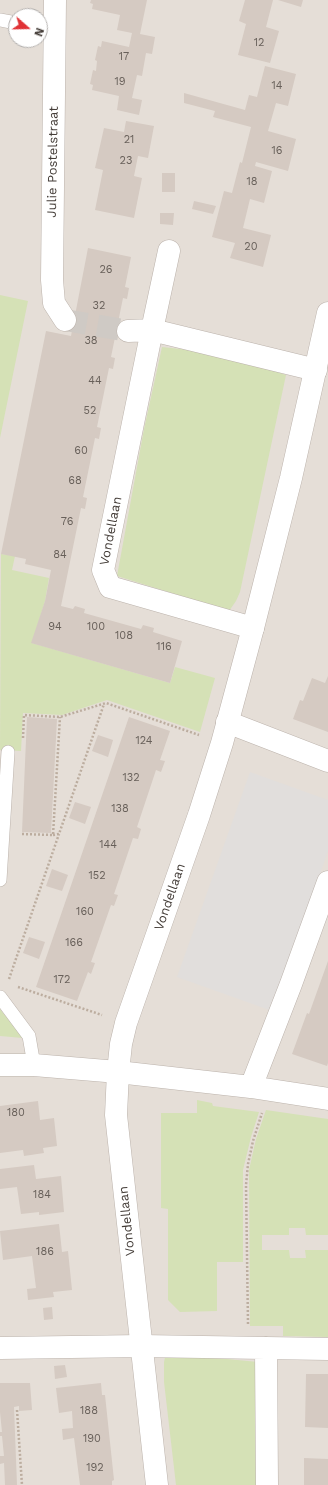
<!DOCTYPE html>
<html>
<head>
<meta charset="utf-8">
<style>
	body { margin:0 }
	#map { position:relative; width:328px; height:1485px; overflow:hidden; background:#f2ede8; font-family:"Work Sans",sans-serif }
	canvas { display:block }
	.north { position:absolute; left:8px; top:8px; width:40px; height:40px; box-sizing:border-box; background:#fff; border:1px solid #b4b1af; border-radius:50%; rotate:110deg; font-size:11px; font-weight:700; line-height:16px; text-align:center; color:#443d38 }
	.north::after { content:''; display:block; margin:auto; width:14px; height:18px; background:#e03135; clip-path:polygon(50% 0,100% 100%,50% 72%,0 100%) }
</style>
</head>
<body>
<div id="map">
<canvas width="328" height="1485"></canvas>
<div class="north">N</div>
</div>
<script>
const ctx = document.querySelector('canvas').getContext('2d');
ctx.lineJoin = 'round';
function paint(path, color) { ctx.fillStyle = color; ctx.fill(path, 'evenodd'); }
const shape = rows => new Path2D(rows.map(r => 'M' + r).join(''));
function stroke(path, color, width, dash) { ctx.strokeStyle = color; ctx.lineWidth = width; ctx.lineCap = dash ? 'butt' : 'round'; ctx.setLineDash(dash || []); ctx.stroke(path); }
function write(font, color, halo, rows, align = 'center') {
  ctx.font = font + ' "Work Sans",sans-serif'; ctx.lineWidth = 3; ctx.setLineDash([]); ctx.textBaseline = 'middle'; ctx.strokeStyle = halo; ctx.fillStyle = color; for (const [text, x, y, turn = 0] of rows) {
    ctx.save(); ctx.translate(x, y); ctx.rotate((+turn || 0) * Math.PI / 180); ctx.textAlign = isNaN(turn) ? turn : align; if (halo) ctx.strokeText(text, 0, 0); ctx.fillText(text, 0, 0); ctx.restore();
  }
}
paint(shape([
	[0,0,328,0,328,1485,0,1485],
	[16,16,40,16,40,40,16,40]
]), '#e5ded7');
paint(shape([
	[0,295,28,301,0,438],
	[162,347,226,354,286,375,240,592,236,601,229,611,117,576,144,429],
	[1,554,15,556,12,570,49,578,45,601,32,643,170,683,175,667,215,678,200,732,107,700,62,715,23,713,21,751,0,750],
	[0,1009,23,1038,0,1036],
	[197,1100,212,1103,213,1106,259,1112,251,1137,243,1170,243,1262,217,1262,217,1311,180,1312,168,1300,168,1209,161,1208,161,1113,197,1113],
	[266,1110,328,1119,328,1235,306,1235,305,1228,289,1228,289,1235,262,1235,262,1250,289,1250,290,1258,306,1258,305,1250,328,1250,328,1337,283,1336,283,1326,250,1326,249,1170,256,1139],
	[166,1353,258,1362,258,1485,176,1485,164,1382,164,1362]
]), '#d5e1b6');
paint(shape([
	[250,772,328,800,328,851,272,1011,177,977]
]), '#e1dedc');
paint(shape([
	[91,0,147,0,140,34,155,37,152,54,146,53,142,76,137,75,132,98,142,100,139,115,117,110,119,96,92,90,93,85,90,84,93,70,96,71,97,61,95,60,98,46,101,47,102,41,129,47,132,33,117,30,120,15,92,9,93,4,90,3],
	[245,0,273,0,266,27,279,31,270,63,238,55,246,24,239,21],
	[278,0,303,0,301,7],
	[265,66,296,74,288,106,276,103,268,131,296,139,288,171,256,162,255,166,272,171,264,203,250,199,243,228,271,235,263,267,230,258,235,243,212,237,224,191,232,193,240,162,242,163,251,127,213,117,215,111,184,103,184,93,245,110,249,95,257,97],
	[126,121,154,126,148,158,138,156,134,176,142,178,134,218,95,210,103,170,95,168,104,128,124,132],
	[162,173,175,173,175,192,162,192],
	[194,201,216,206,213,214,192,209],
	[160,213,174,213,173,225,160,224],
	[88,248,131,257,125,287,129,288,127,299,123,298,111,357,115,358,113,369,109,368,97,427,101,428,99,439,95,438,83,497,87,498,85,509,81,508,61,606,73,609,75,606,85,609,84,613,141,629,143,625,154,628,153,632,182,641,170,683,31,643,45,601,51,570,25,564,26,559,1,554,46,331,71,336],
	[328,676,328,732,293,719,300,700,303,701,312,678,325,683],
	[27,717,57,719,51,833,22,832],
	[129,717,170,731,160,760,165,761,161,772,156,770,137,827,141,829,138,839,133,838,114,894,118,895,114,906,111,905,91,962,95,963,91,974,88,972,77,1001,36,987],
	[98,735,113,740,108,757,92,751],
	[75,802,91,807,85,824,69,818],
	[52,869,68,875,62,891,46,886],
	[29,937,45,942,39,959,23,953],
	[328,961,328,1063,327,1066,292,1054,307,1013,309,1014],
	[38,1101,40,1120,54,1118,57,1146,43,1148,44,1153,24,1156,23,1150,0,1153,0,1106],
	[34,1165,36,1179,61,1176,64,1212,39,1215,39,1212,21,1214,17,1187,0,1189,0,1169],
	[59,1224,62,1252,68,1251,72,1290,53,1292,54,1297,28,1300,27,1289,36,1288,32,1256,3,1260,0,1231],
	[52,1307,53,1319,44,1320,43,1308],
	[65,1365,67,1377,55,1379,54,1366],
	[306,1374,328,1374,328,1428,305,1427],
	[0,1383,30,1383,32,1410,19,1411,19,1406,14,1407,17,1485,5,1485,4,1463,0,1464,0,1456,4,1456,2,1436,0,1436,0,1432,2,1432,0,1412],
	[101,1383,102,1395,105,1395,114,1480,112,1481,112,1485,80,1485,74,1438,63,1440,62,1429,73,1428,72,1411,59,1413,56,1388],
	[304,1458,328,1459,328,1485,304,1485]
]), '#d5cac2');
stroke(shape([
	[65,320,128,331]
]), '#cfcac5', 22, [22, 11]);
const service = shape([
	[0,20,16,23],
	[40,28,55,30],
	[0,880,8,752],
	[0,997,29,1036,34,1065]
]);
const minor = shape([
	[55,0,52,280,54,303,65,320],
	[128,331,152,330,169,251],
	[253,628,110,587,103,570,152,330,316,370],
	[227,722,328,761],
	[0,1065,34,1065,118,1072,251,1087,328,1099],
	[251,1087,291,984,328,882],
	[0,1348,141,1346,328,1349],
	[266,1348,267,1485]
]);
const tertiary = shape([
	[157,1485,116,1115,118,1072,121,1044,126,1023,199,815,222,743,253,628,291,478,328,313]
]);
stroke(service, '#bcb3ac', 14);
stroke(minor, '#bcb3ac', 23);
stroke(tertiary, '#bcb3ac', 23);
stroke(shape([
	[23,738,24,715,60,717,106,703,199,735],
	[22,834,53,835,60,717],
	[53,835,59,834,104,704],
	[9,979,59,834],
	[18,987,102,1015],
	[248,1324,246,1185,248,1164,253,1141,262,1113],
	[17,1410,22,1485]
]), '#bcad9f', 2.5, [2, 2]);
stroke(service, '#fff', 13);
stroke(minor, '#fff', 22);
stroke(tertiary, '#fff', 22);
write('11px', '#68605a', null, [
	["12",259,43],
	["17",124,57],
	["19",120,82],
	["14",277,86],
	["21",129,140],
	["16",277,151],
	["23",126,161],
	["18",252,182],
	["20",251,247],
	["26",106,270],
	["32",99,306],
	["38",91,341],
	["44",95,381],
	["52",90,411],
	["60",81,451],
	["68",75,481],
	["76",67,522],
	["84",60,555],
	["94",55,627],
	["100",96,627],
	["108",124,636],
	["116",164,647],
	["124",144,741],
	["132",131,778],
	["138",120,809],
	["144",108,845],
	["152",97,876],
	["160",85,912],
	["166",74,943],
	["172",62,980],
	["180",16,1113],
	["184",42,1195],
	["186",45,1252],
	["188",89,1411],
	["190",92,1439],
	["192",95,1468]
]);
write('13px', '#443d38', '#fff', [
	["Julie Postelstraat",53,162,-89],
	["Vondellaan",111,531,-79],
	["Vondellaan",170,897,-71],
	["Vondellaan",127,1221,-96]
]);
</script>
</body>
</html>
